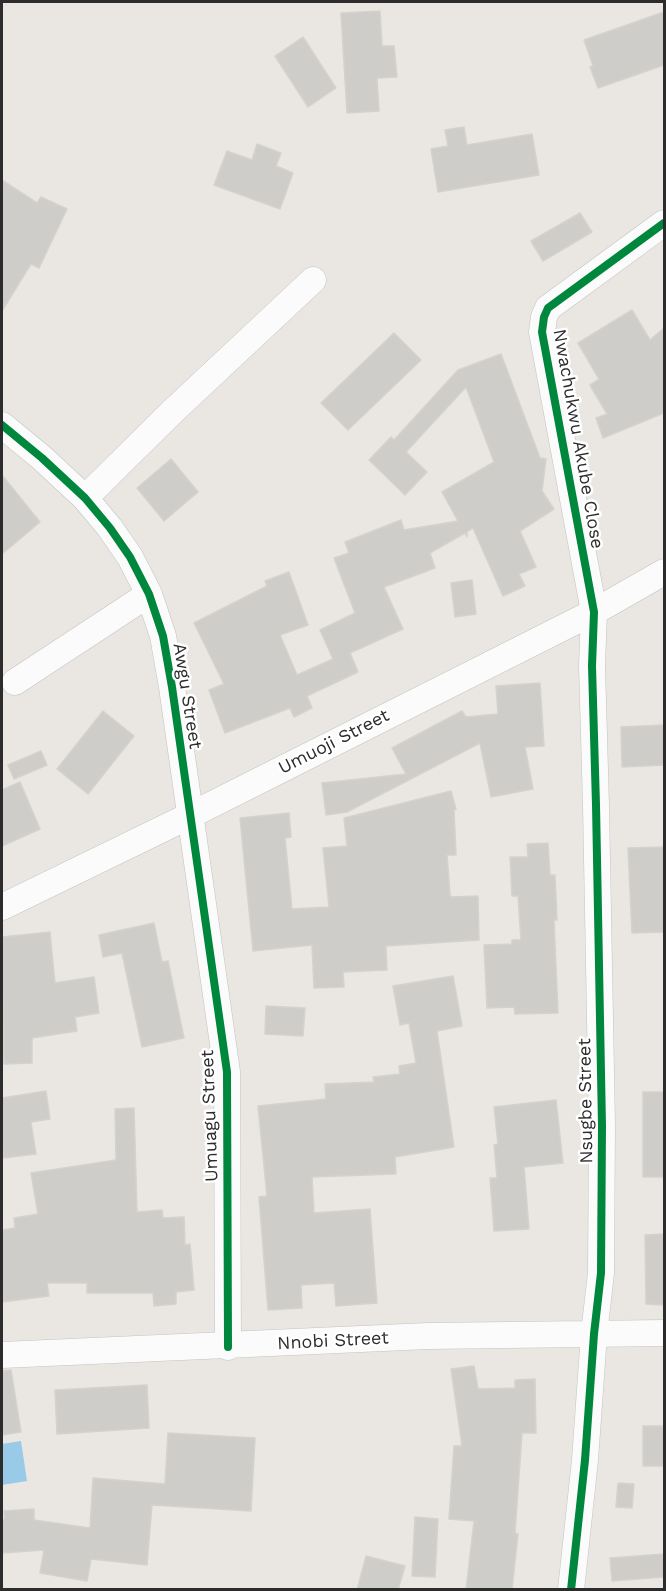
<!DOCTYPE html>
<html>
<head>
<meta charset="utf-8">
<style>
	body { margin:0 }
	#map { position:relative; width:666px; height:1591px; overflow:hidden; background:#eae7e2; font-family:"Work Sans",sans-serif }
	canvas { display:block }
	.frame { position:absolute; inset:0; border:3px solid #2c2c2c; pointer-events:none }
</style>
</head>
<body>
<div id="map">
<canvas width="666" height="1591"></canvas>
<div class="frame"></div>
</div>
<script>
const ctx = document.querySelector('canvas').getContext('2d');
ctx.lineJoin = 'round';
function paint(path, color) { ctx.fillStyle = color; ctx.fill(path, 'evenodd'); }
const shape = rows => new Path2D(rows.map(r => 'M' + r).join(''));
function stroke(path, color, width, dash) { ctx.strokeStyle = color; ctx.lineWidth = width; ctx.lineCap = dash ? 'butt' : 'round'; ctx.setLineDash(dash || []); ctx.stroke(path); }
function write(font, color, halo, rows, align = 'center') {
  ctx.font = font + ' "Work Sans",sans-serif'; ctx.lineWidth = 5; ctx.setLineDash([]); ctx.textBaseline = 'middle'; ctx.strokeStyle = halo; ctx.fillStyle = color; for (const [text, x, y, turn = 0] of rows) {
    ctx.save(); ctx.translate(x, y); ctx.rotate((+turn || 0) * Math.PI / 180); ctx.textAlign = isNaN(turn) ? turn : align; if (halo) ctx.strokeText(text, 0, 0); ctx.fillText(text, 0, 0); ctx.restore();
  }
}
paint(shape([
	[21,1441,27,1481,2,1485,2,1444]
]), '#99cae8');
const building = shape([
	[380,11,382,46,394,46,397,77,377,78,379,111,347,113,341,13,380,11],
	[664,12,664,65,598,88,590,67,593,66,584,40,664,12],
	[303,37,336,88,308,107,275,56,303,37],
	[464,127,467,145,532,134,539,175,438,192,431,149,448,146,445,130,464,127],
	[257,144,281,153,276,166,293,173,280,209,214,185,227,151,252,160,257,144],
	[2,180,37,203,41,197,67,209,39,268,31,264,2,311,2,180],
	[580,213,592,232,543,261,531,241,580,213],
	[632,310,650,340,664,328,664,413,603,438,596,418,607,414,590,385,599,379,578,343,632,310],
	[394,333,421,360,348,430,321,403,394,333],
	[501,354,540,458,546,459,542,491,554,509,520,531,536,567,519,574,525,586,503,596,473,528,467,532,467,537,465,533,430,553,435,568,384,587,403,629,350,653,358,672,307,696,312,708,294,717,290,708,225,733,209,690,224,684,194,623,267,586,265,581,289,572,308,625,280,635,297,675,333,659,320,630,355,613,334,558,349,553,345,542,401,520,404,530,458,521,442,492,494,462,466,387,406,452,427,472,405,495,369,460,391,437,394,440,458,370,501,354],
	[171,459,198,492,164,521,137,488,171,459],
	[2,475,40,522,2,554,2,475],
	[472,580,476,614,455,617,451,583,472,580],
	[540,683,544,746,525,747,533,789,491,797,480,743,347,812,326,815,322,783,406,774,392,748,462,711,466,717,498,714,496,686,540,683],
	[103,711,134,736,88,794,57,769,103,711],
	[664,725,664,765,622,767,621,727,664,725],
	[41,751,47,765,14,779,8,765,41,751],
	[20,782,40,829,2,846,2,790,20,782],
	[451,791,456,809,454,810,456,855,447,855,450,894,451,897,478,896,479,940,386,946,387,970,343,972,344,987,314,988,312,945,253,951,240,818,289,813,291,837,285,838,292,909,329,907,323,848,347,846,344,818,451,791],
	[548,843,550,875,555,875,557,920,554,920,558,1013,515,1014,514,1007,487,1008,484,945,512,944,512,940,521,940,518,896,512,896,510,857,528,857,527,844,548,843],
	[664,847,664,932,632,933,628,848,664,847],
	[154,923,162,962,168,961,184,1038,142,1047,122,953,103,957,99,935,154,923],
	[50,932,55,983,94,977,99,1013,75,1017,77,1031,32,1038,32,1063,4,1064,2,937,50,932],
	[453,976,462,1026,437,1031,454,1147,395,1157,396,1174,312,1177,314,1213,370,1209,377,1303,336,1306,334,1283,301,1285,302,1308,268,1310,259,1197,267,1196,258,1106,326,1099,325,1084,374,1082,373,1077,400,1074,399,1066,416,1063,409,1023,400,1025,393,986,453,976],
	[266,1006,305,1008,303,1036,265,1034,266,1006],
	[46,1091,50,1119,31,1122,36,1154,3,1158,2,1098,46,1091],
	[643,1092,664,1092,664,1177,643,1177,643,1092],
	[556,1100,563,1163,524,1167,529,1229,494,1231,490,1178,497,1178,494,1145,498,1144,494,1107,556,1100],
	[134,1108,137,1212,162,1210,163,1218,184,1217,185,1245,190,1244,194,1290,176,1292,176,1304,154,1306,153,1293,87,1293,87,1283,47,1283,49,1296,2,1302,2,1230,15,1228,14,1218,38,1214,31,1173,116,1160,115,1109,134,1108],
	[664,1234,664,1305,646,1304,645,1235,664,1234],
	[474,1366,478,1389,515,1388,515,1380,535,1379,536,1433,522,1433,515,1533,518,1534,512,1590,466,1590,474,1521,449,1519,454,1446,462,1446,451,1369,474,1366],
	[11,1370,21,1432,2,1435,2,1371,11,1370],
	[147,1385,149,1428,57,1434,55,1390,147,1385],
	[643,1426,664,1426,664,1466,643,1466,643,1426],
	[168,1433,255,1438,251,1511,152,1505,147,1565,91,1559,87,1581,40,1573,44,1550,2,1553,2,1519,5,1519,4,1511,34,1509,34,1520,90,1528,93,1478,165,1484,168,1433],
	[618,1483,634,1484,632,1508,616,1507,618,1483],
	[415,1517,438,1519,435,1577,412,1576,415,1517],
	[664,1554,664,1577,612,1581,610,1558,664,1554],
	[366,1556,405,1566,398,1590,357,1590,366,1556]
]);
paint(building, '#cfcdc9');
stroke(building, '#d5d2ce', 1.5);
const minor = shape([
	[2,425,42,458,85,498,110,528,130,557,149,594,163,636,172,687,227,1072,228,1347],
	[85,498,172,412,313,280],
	[15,682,149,594],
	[2,907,191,815,594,612,664,572],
	[2,1355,428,1336,664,1333],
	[571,1590,585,1460,594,1334,601,1273,602,1126,596,805,592,666,594,612,542,332,544,317,548,308,664,223]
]);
stroke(minor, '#c3c3c3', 27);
stroke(minor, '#fcfbfb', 26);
stroke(shape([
	[2,425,42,458,85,498,110,528,130,557,149,594,163,636,172,687,227,1072,228,1347],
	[571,1590,585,1460,594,1334,601,1273,602,1126,596,805,592,666,594,612,542,332,544,317,548,308,664,223]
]), '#00873e', 8);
write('18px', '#2c2c2c', '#fff', [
	["Nwachukwu Akube Close",578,439,80],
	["Awgu Street",187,696,81],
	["Umuoji Street",334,742,-27],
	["Nsugbe Street",586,1101,-91],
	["Umuagu Street",210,1116,-92],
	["Nnobi Street",333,1341,-3]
]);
</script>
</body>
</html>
